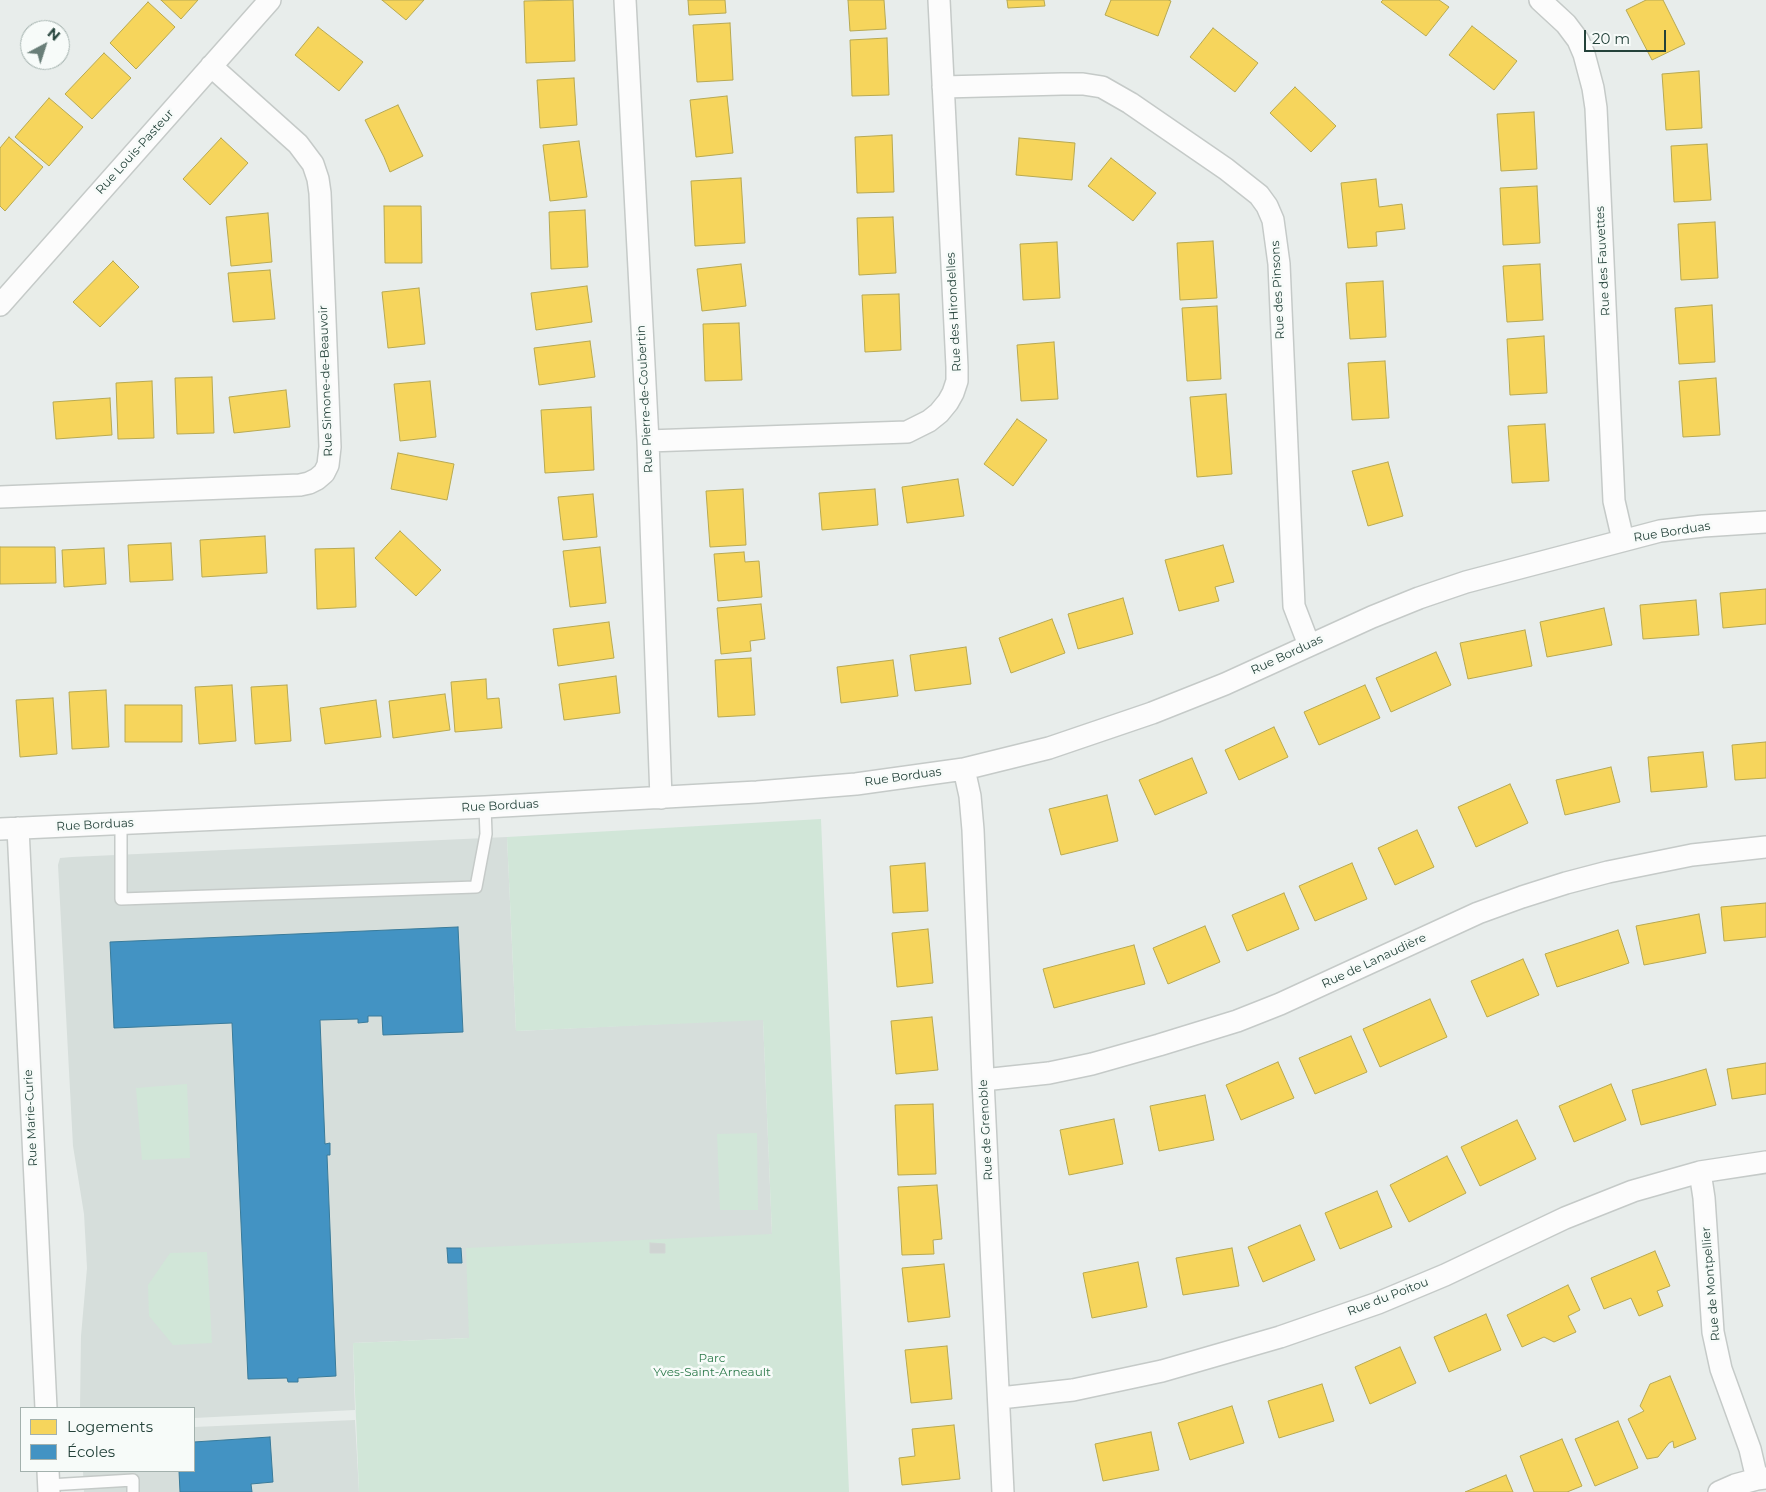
<!DOCTYPE html>
<html>
<head>
<meta charset="utf-8">
<style>
	body { margin:0 }
	#map { position:relative; width:1766px; height:1492px; overflow:hidden; background:#e8edeb; font-family:Montserrat,sans-serif }
	canvas { display:block }
	.legend { position:absolute; left:20px; top:1407px; width:175px; height:65px; box-sizing:border-box; background:#f7fbf9; border:1px solid #a3b1ad; margin:0; padding:6px 9px; list-style:none; font-size:15px; color:#24423a }
	.legend li { display:flex; align-items:center; gap:10px; height:25px }
	.legend b { width:25px; border:1px solid #a3b1ad }
	.north { position:absolute; left:20px; top:20px; width:50px; height:50px; box-sizing:border-box; background:#f7fbf9; border:1px solid #a3b1ad; border-radius:50%; rotate:40deg; font-size:14px; font-weight:700; line-height:20px; text-align:center; color:#24423a }
	.north::after { content:''; display:block; margin:auto; width:18px; height:22px; background:#697e78; clip-path:polygon(50% 0,100% 100%,50% 72%,0 100%) }
	.scale { position:absolute; left:1584px; top:30px; width:82px; height:22px; box-sizing:border-box; border:2px solid #24423a; border-top:0; padding-left:6px; font-size:15px; line-height:18px; white-space:nowrap; color:#24423a; -webkit-text-stroke:4px #f7fbf9; paint-order:stroke }
</style>
</head>
<body>
<div id="map">
<canvas width="1766" height="1492"></canvas>
<ul class="legend">
<li><b style="height:14px;background:#f6d55c"></b>Logements</li>
<li><b style="height:14px;background:#4393c3"></b>Écoles</li>
</ul>
<div class="north">N</div>
<div class="scale">20 m</div>
</div>
<script>
const ctx = document.querySelector('canvas').getContext('2d');
ctx.lineJoin = 'round';
function paint(path, color) { ctx.fillStyle = color; ctx.fill(path, 'evenodd'); }
const shape = rows => new Path2D(rows.map(r => 'M' + r).join(''));
function stroke(path, color, width, dash) { ctx.strokeStyle = color; ctx.lineWidth = width; ctx.lineCap = dash ? 'butt' : 'round'; ctx.setLineDash(dash || []); ctx.stroke(path); }
function write(font, color, halo, rows, align = 'center') {
  ctx.font = font + ' Montserrat,sans-serif'; ctx.lineWidth = 5; ctx.setLineDash([]); ctx.textBaseline = 'middle'; ctx.strokeStyle = halo; ctx.fillStyle = color; for (const [text, x, y, turn = 0] of rows) {
    ctx.save(); ctx.translate(x, y); ctx.rotate((+turn || 0) * Math.PI / 180); ctx.textAlign = isNaN(turn) ? turn : align; if (halo) ctx.strokeText(text, 0, 0); ctx.fillText(text, 0, 0); ctx.restore();
  }
}
paint(shape([
	[507,837,516,1031,763,1019,772,1234,469,1326,469,1338,353,1343,355,1410,194,1418,194,1408,80,1408,81,1336,87,1268,84,1214,73,1146,58,865,60,858,72,857],
	[355,1420,359,1492,84,1492,83,1471,194,1471,194,1427]
]), '#d6dedb');
paint(shape([
	[821,819,849,1492,359,1492,353,1343,469,1338,466,1248,772,1234,763,1020,516,1031,507,837],
	[187,1084,190,1158,142,1160,136,1088],
	[757,1133,758,1210,720,1210,717,1134],
	[207,1252,212,1343,173,1345,149,1316,148,1285,170,1253]
]), '#d1e6d8');
const homes = shape([
	[161,0,198,0,181,19,161,0],
	[382,0,424,0,406,20,382,0],
	[573,0,575,61,526,63,524,1,573,0],
	[688,0,725,0,726,13,689,15,688,0],
	[848,0,884,0,886,29,850,31,848,0],
	[1007,0,1044,0,1045,6,1008,8,1007,0],
	[1111,0,1168,0,1171,1,1158,36,1105,15,1111,0],
	[1383,0,1439,0,1449,7,1426,36,1381,2,1383,0],
	[1646,0,1663,0,1685,44,1652,60,1626,10,1646,0],
	[148,2,175,27,136,69,110,43,148,2],
	[730,23,733,80,697,82,693,25,730,23],
	[1472,26,1517,61,1494,90,1449,55,1472,26],
	[318,27,363,62,339,91,295,55,318,27],
	[1213,28,1258,63,1235,92,1190,57,1213,28],
	[887,38,889,95,852,96,850,40,887,38],
	[104,53,131,78,92,119,65,94,104,53],
	[1699,71,1702,128,1666,130,1662,74,1699,71],
	[574,78,577,125,540,128,537,80,574,78],
	[1295,87,1336,126,1311,152,1270,113,1295,87],
	[727,96,733,153,696,157,690,100,727,96],
	[49,98,83,127,49,166,15,137,49,98],
	[398,105,423,156,390,172,384,157,365,120,398,105],
	[1534,112,1537,169,1501,171,1497,114,1534,112],
	[892,135,894,192,857,193,855,137,892,135],
	[9,137,43,167,5,211,0,206,0,148,9,137],
	[221,138,248,163,210,205,183,179,221,138],
	[1019,138,1075,143,1072,180,1016,175,1019,138],
	[579,141,587,197,550,201,543,145,579,141],
	[1707,144,1711,200,1674,202,1671,146,1707,144],
	[1111,158,1156,193,1133,221,1088,186,1111,158],
	[741,178,745,243,695,246,691,181,741,178],
	[1376,179,1379,207,1402,204,1405,229,1376,232,1377,246,1348,248,1341,183,1376,179],
	[1537,186,1540,243,1503,245,1500,188,1537,186],
	[384,206,421,206,422,263,385,263,384,206],
	[585,210,588,267,551,269,549,212,585,210],
	[268,213,272,262,231,266,226,217,268,213],
	[893,217,896,273,859,275,857,218,893,217],
	[1715,222,1718,278,1681,280,1678,224,1715,222],
	[1213,241,1217,298,1180,300,1177,243,1213,241],
	[1057,242,1060,298,1023,300,1020,244,1057,242],
	[113,261,139,287,100,327,73,302,113,261],
	[741,264,746,306,702,311,697,269,741,264],
	[1540,264,1543,320,1507,322,1503,266,1540,264],
	[270,270,275,319,233,322,228,273,270,270],
	[1383,281,1386,337,1350,339,1346,283,1383,281],
	[587,286,592,322,536,330,531,293,587,286],
	[419,288,425,344,388,348,382,292,419,288],
	[899,294,901,350,865,352,862,295,899,294],
	[1712,305,1715,362,1679,364,1675,308,1712,305],
	[1217,306,1221,379,1187,381,1182,308,1217,306],
	[739,323,742,380,705,381,703,324,739,323],
	[1544,336,1547,393,1510,395,1507,339,1544,336],
	[590,341,595,377,539,385,534,348,590,341],
	[1054,342,1058,399,1021,401,1017,345,1054,342],
	[1385,361,1389,418,1352,420,1348,363,1385,361],
	[212,377,214,433,177,434,175,378,212,377],
	[1716,378,1720,435,1683,437,1679,381,1716,378],
	[152,381,154,438,118,439,116,383,152,381],
	[430,381,436,437,400,441,394,384,430,381],
	[286,390,290,427,234,433,229,397,286,390],
	[1226,394,1232,474,1197,477,1190,397,1226,394],
	[110,398,112,435,56,439,53,402,110,398],
	[591,407,594,470,545,473,541,410,591,407],
	[1017,419,1047,440,1013,486,984,464,1017,419],
	[1545,424,1549,481,1512,483,1508,426,1545,424],
	[398,453,454,464,447,500,391,489,398,453],
	[1388,462,1403,516,1368,526,1352,471,1388,462],
	[958,479,964,516,907,523,902,487,958,479],
	[743,489,746,545,710,547,706,491,743,489],
	[875,489,878,525,822,530,819,493,875,489],
	[593,494,597,537,563,540,558,497,593,494],
	[400,531,441,570,416,596,375,558,400,531],
	[265,536,267,573,202,577,200,540,265,536],
	[171,543,173,580,130,582,128,545,171,543],
	[1223,545,1234,582,1215,587,1219,601,1179,611,1165,560,1223,545],
	[0,547,55,547,56,583,0,584,0,547],
	[600,547,606,603,570,607,563,551,600,547],
	[104,548,106,584,64,587,62,550,104,548],
	[354,548,356,607,317,609,315,549,354,548],
	[744,552,745,562,759,561,762,597,718,601,714,554,744,552],
	[1766,589,1766,624,1723,628,1720,593,1766,589],
	[1123,598,1133,634,1078,649,1068,614,1123,598],
	[1696,600,1699,635,1643,639,1640,605,1696,600],
	[761,604,765,639,750,641,751,651,721,654,717,608,761,604],
	[1604,608,1612,645,1547,657,1540,622,1604,608],
	[1052,619,1065,653,1011,673,999,638,1052,619],
	[609,622,614,658,558,666,553,629,609,622],
	[1525,630,1532,666,1468,679,1460,643,1525,630],
	[966,647,971,684,915,691,910,655,966,647],
	[1436,652,1451,685,1391,712,1376,678,1436,652],
	[751,658,755,715,718,717,715,660,751,658],
	[893,660,898,696,841,703,837,667,893,660],
	[616,676,620,713,564,720,559,684,616,676],
	[486,679,487,699,499,698,502,728,455,732,451,682,486,679],
	[232,685,236,741,199,744,195,687,232,685],
	[287,685,291,741,255,744,251,687,287,685],
	[1365,685,1380,718,1319,745,1304,712,1365,685],
	[106,690,109,747,72,749,69,692,106,690],
	[445,694,450,730,393,738,389,701,445,694],
	[53,698,57,754,20,757,16,700,53,698],
	[376,700,381,737,325,744,320,708,376,700],
	[125,705,182,705,182,742,125,742,125,705],
	[1274,727,1288,757,1239,780,1225,750,1274,727],
	[1766,742,1766,778,1735,780,1732,745,1766,742],
	[1703,752,1707,787,1651,792,1648,757,1703,752],
	[1192,758,1207,793,1155,815,1139,780,1192,758],
	[1611,767,1620,802,1565,815,1556,780,1611,767],
	[1510,784,1528,823,1476,847,1458,807,1510,784],
	[1107,795,1118,841,1061,855,1049,809,1107,795],
	[1417,830,1434,867,1395,885,1378,848,1417,830],
	[925,863,928,911,893,913,890,866,925,863],
	[1352,863,1367,899,1315,921,1299,886,1352,863],
	[1284,893,1299,929,1247,951,1232,915,1284,893],
	[1766,903,1766,937,1724,941,1721,907,1766,903],
	[1699,914,1706,953,1644,965,1636,926,1699,914],
	[1205,926,1220,962,1168,984,1153,948,1205,926],
	[928,929,933,983,897,987,892,933,928,929],
	[1618,930,1629,963,1557,987,1545,954,1618,930],
	[1134,945,1145,984,1054,1008,1043,969,1134,945],
	[1523,959,1539,995,1487,1017,1471,981,1523,959],
	[1430,999,1447,1037,1380,1067,1363,1029,1430,999],
	[932,1017,938,1070,896,1074,891,1021,932,1017],
	[1351,1036,1367,1072,1315,1094,1299,1058,1351,1036],
	[1278,1062,1294,1098,1241,1120,1226,1085,1278,1062],
	[1766,1063,1766,1094,1732,1099,1727,1069,1766,1063],
	[1706,1069,1716,1105,1641,1125,1632,1090,1706,1069],
	[1611,1084,1626,1120,1574,1142,1559,1106,1611,1084],
	[1205,1095,1214,1140,1159,1151,1150,1106,1205,1095],
	[933,1104,936,1174,898,1175,895,1105,933,1104],
	[1114,1119,1123,1164,1069,1175,1060,1130,1114,1119],
	[1517,1120,1536,1159,1480,1186,1461,1147,1517,1120],
	[1447,1156,1466,1193,1409,1222,1390,1185,1447,1156],
	[937,1185,942,1239,933,1240,934,1254,902,1255,898,1187,937,1185],
	[1377,1191,1392,1227,1340,1249,1325,1213,1377,1191],
	[1300,1225,1315,1260,1263,1282,1248,1247,1300,1225],
	[1232,1248,1239,1286,1183,1295,1176,1258,1232,1248],
	[1655,1251,1670,1286,1657,1291,1663,1306,1639,1316,1631,1298,1604,1309,1591,1278,1655,1251],
	[1138,1262,1147,1307,1092,1318,1083,1273,1138,1262],
	[944,1264,950,1317,908,1322,902,1268,944,1264],
	[1568,1285,1580,1310,1568,1316,1576,1332,1554,1342,1544,1337,1522,1347,1507,1315,1568,1285],
	[1486,1314,1501,1350,1449,1372,1434,1337,1486,1314],
	[947,1346,952,1399,911,1403,905,1350,947,1346],
	[1400,1347,1416,1383,1370,1404,1355,1367,1400,1347],
	[1670,1376,1696,1439,1674,1448,1673,1441,1669,1443,1658,1457,1647,1459,1628,1419,1644,1411,1640,1406,1650,1384,1670,1376],
	[1322,1384,1334,1421,1279,1438,1268,1401,1322,1384],
	[1232,1406,1244,1443,1190,1460,1178,1423,1232,1406],
	[1618,1421,1638,1468,1595,1486,1575,1439,1618,1421],
	[954,1425,960,1479,902,1485,899,1458,915,1456,912,1429,954,1425],
	[1151,1432,1159,1470,1103,1481,1095,1444,1151,1432],
	[1562,1439,1582,1486,1567,1492,1534,1492,1520,1456,1562,1439],
	[1506,1475,1513,1492,1465,1492,1506,1475]
]);
paint(homes, '#f6d55c');
stroke(homes, '#b7a952', 1);
const schools = shape([
	[458,927,463,1032,383,1035,382,1016,368,1016,368,1022,358,1023,358,1019,320,1020,325,1144,330,1143,330,1155,327,1155,336,1376,298,1378,298,1382,288,1382,287,1378,248,1379,232,1023,114,1028,110,942,458,927],
	[447,1248,461,1248,462,1263,448,1263,447,1248],
	[270,1437,273,1482,251,1484,252,1492,180,1492,179,1471,194,1471,194,1442,270,1437]
]);
paint(schools, '#4393c3');
stroke(schools, '#3a7b9a', 1);
const building = shape([
	[650,1243,665,1244,665,1253,650,1253,650,1243]
]);
paint(building, '#cfd4d2');
stroke(building, '#d1d6d4', 1);
const lane = shape([
	[121,824,121,899,476,887,486,834,485,807],
	[49,1485,133,1480,133,1492]
]);
const street = shape([
	[625,0,648,441,661,798],
	[1540,0,1566,24,1578,40,1584,54,1593,88,1596,108,1614,501,1623,540],
	[943,87,1062,84,1083,84,1102,87,1130,103,1226,169,1259,195,1267,206,1273,220,1279,264,1294,606,1309,645],
	[0,305,270,0],
	[648,441,907,432,929,421,939,413,948,402,953,393,957,381,957,367,939,0],
	[0,497,300,485,309,483,317,479,324,473,328,465,330,447,320,193,318,179,313,164,298,144,211,66],
	[964,769,970,796,973,830,983,1080,1003,1492],
	[18,828,46,1408],
	[0,829,485,807,757,792,856,784,964,769,1049,748,1152,713,1225,684,1372,617,1419,598,1466,582,1660,531,1703,526,1766,522],
	[983,1080,1049,1073,1092,1064,1159,1045,1237,1021,1280,1004,1478,913,1522,897,1566,883,1608,872,1692,855,1766,847],
	[1700,1172,1704,1198,1713,1332,1721,1369,1750,1449,1757,1479],
	[1000,1398,1073,1390,1162,1371,1280,1337,1378,1303,1445,1275,1565,1218,1633,1191,1700,1172,1766,1162],
	[48,1471,49,1492],
	[1719,1492,1735,1485,1757,1479,1766,1478]
]);
stroke(lane, '#c5cac8', 14);
stroke(street, '#c5cac8', 24);
stroke(lane, '#fcfcfc', 11);
stroke(street, '#fcfcfc', 21);
write('12px', '#24423a', '#f7fbf9', [
	["Rue Louis-Pasteur",135,152,-48],
	["Rue des Fauvettes",1603,261,-93],
	["Rue des Pinsons",1278,290,-93],
	["Rue des Hirondelles",954,312,-93],
	["Rue Simone-de-Beauvoir",326,381,-92],
	["Rue Pierre-de-Coubertin",645,399,-93],
	["Rue Borduas",1672,532,-9],
	["Rue Borduas",1287,655,-25],
	["Rue Borduas",903,777,-8],
	["Rue Borduas",500,806,-3],
	["Rue Borduas",95,825,-3],
	["Rue de Lanaudière",1374,961,-25],
	["Rue Marie-Curie",31,1118,-93],
	["Rue de Grenoble",986,1130,-93],
	["Rue de Montpellier",1711,1284,-95],
	["Rue du Poitou",1388,1297,-21]
]);
write('12px', '#2d7a4b', '#f7fbf9', [
	["Parc",712,1358],
	["Yves-Saint-Arneault",712,1372]
]);
</script>
</body>
</html>
